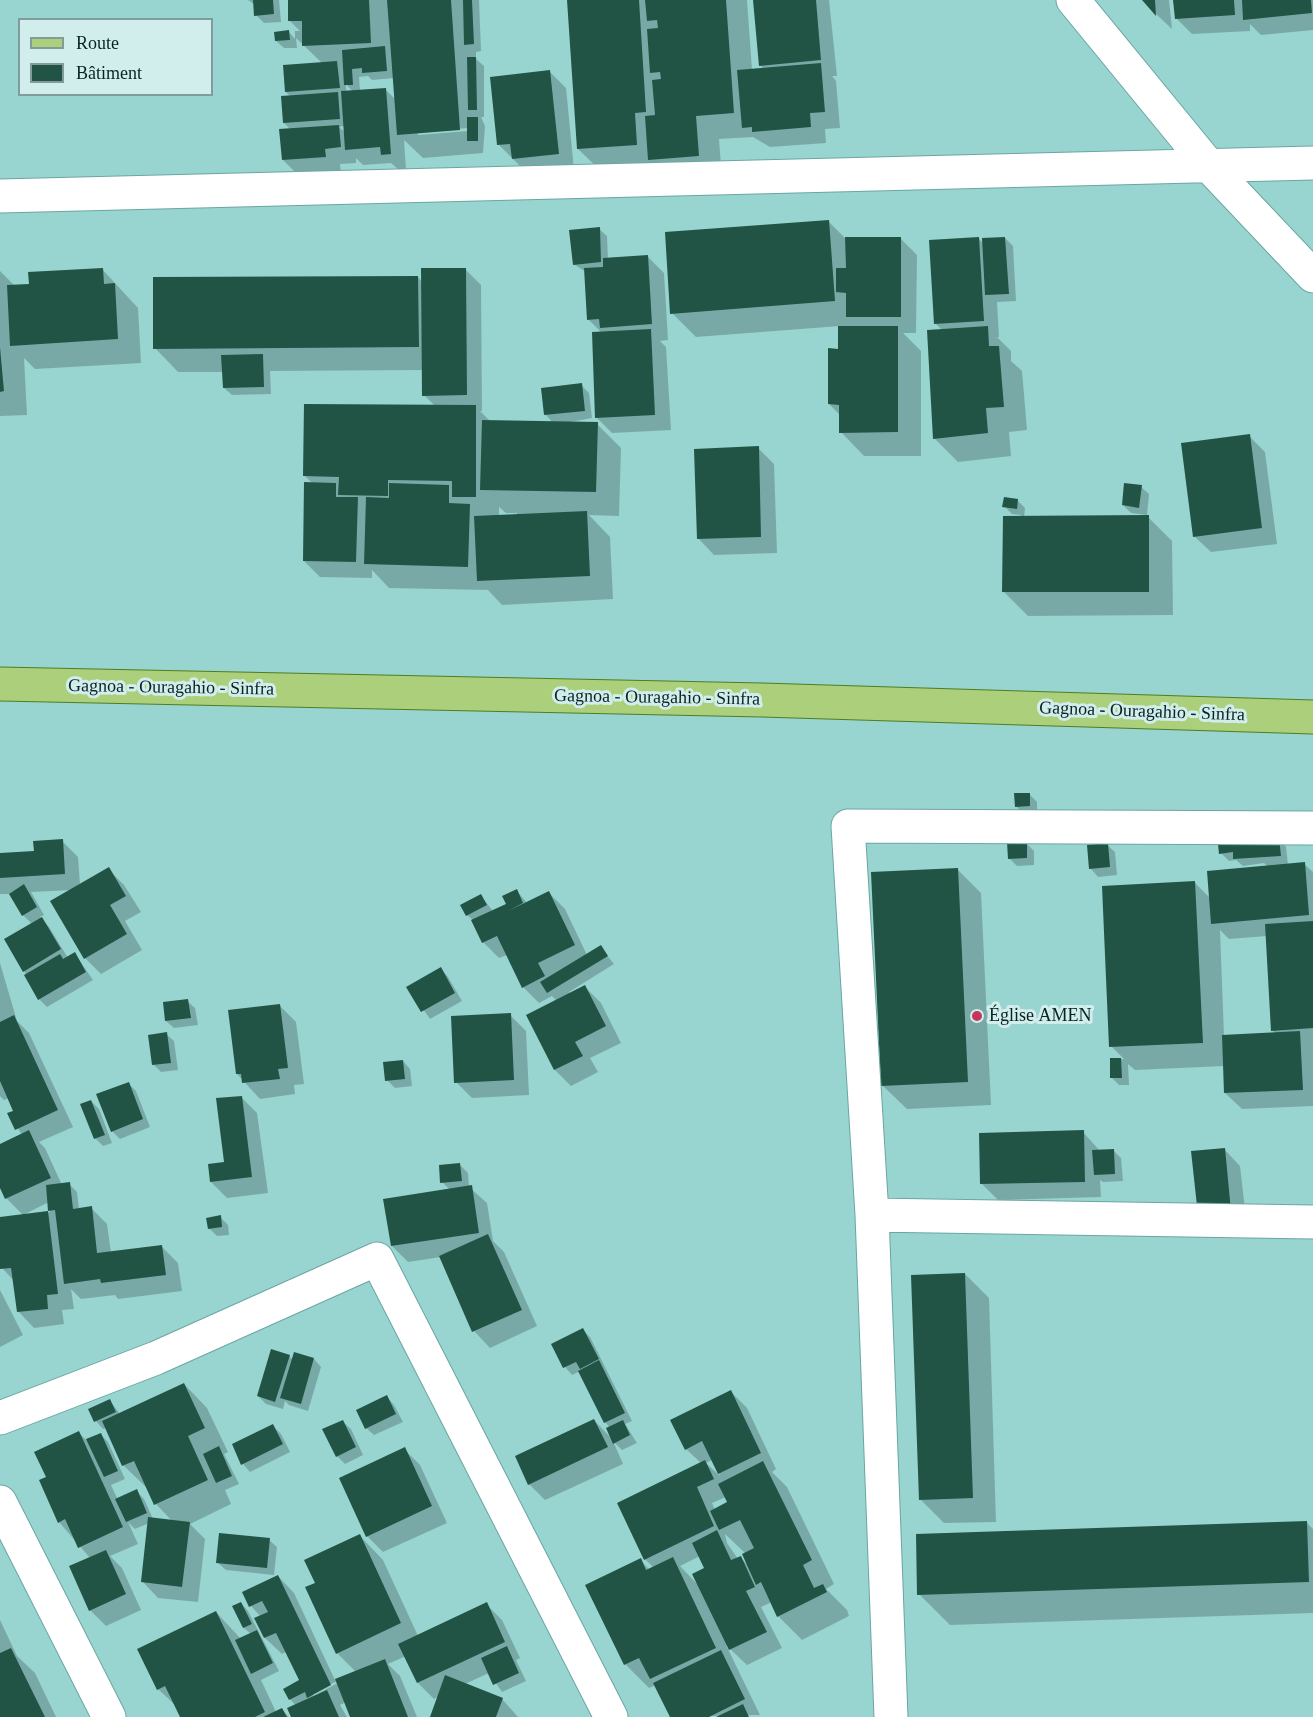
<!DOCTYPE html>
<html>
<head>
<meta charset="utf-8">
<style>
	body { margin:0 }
	#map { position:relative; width:1313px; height:1717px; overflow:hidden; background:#98d4d0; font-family:Georgia,serif }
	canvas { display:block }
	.legend { position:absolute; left:18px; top:18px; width:195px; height:78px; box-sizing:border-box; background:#d1eeec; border:2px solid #819c9b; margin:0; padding:8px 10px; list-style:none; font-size:18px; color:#0a2221 }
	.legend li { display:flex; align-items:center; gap:12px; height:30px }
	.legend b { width:30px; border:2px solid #819c9b }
</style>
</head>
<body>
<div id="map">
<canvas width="1313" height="1717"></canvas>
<ul class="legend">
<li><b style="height:8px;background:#abcf7a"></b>Route</li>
<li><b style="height:16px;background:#215445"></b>Bâtiment</li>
</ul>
</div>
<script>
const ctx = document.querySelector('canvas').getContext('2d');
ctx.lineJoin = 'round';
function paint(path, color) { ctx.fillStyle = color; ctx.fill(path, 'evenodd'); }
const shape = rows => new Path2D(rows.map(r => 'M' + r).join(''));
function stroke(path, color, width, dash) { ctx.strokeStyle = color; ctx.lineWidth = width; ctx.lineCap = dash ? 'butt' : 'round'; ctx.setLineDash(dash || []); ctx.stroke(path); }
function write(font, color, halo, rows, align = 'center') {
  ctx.font = font + ' Georgia,serif'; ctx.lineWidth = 6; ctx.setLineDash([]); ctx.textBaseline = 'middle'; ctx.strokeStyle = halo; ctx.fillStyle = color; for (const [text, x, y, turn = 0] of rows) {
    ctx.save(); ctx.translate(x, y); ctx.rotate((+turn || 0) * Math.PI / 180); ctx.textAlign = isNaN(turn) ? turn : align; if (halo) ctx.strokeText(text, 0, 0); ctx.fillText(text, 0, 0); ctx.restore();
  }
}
paint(shape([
	[248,0,279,0,281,22,264,23,256,15,255,5],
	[289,0,479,0,481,51,476,52,476,59,484,66,484,117,481,117,485,126,483,153,423,158,404,140,406,170,399,170,391,163,363,165,356,158,356,163,340,164,341,173,299,176,283,160,291,130,284,123,291,97,286,92,322,63,296,38,297,48,284,48,276,41,289,32,295,39,295,31,300,31,290,21],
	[368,76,372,80,394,78,396,100,385,89,360,91,359,77],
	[346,84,353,92,346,92],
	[345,126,346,133,339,127],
	[468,128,468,131,418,135,418,132],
	[568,0,747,0,752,70,764,69,760,65,754,0,829,0,837,76,832,76,836,81,840,128,825,129,826,143,770,147,753,137,719,139,722,179,602,172,578,149],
	[1144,0,1169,0,1172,29,1157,15],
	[1175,0,1313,0,1313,30,1261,35,1250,24,1250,31,1192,34,1176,18],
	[550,72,566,88,574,170,529,175,498,144],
	[828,221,846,239,901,239,917,255,916,333,903,333,921,351,921,456,864,456,841,432,840,415,829,404,839,350,840,326,696,337,672,313],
	[599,229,607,236,608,260,648,257,664,273,668,340,660,341,666,347,671,430,612,433,596,417,602,333,588,319,586,272,575,265],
	[1005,238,1013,246,1016,301,997,302,999,337,997,337,1011,351,1011,361,1022,371,1027,430,1009,432,1011,456,958,462,934,438,942,330,935,323,979,239,984,244],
	[102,269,138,308,141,363,35,369,24,358,27,415,0,416,0,271,15,286,30,285],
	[465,269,481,285,482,411,480,411,490,421,553,423,545,414,581,385,589,393,592,418,565,423,597,424,621,448,619,516,589,515,610,537,613,599,502,605,488,590,389,588,372,570,372,578,320,577,304,561,313,484,305,476,435,406,424,395,423,370,270,371,271,394,232,395,224,388,223,372,178,372,155,348,418,277,422,282],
	[499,507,506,513,517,513,517,516,499,517],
	[1249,436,1265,452,1277,544,1211,552,1194,536],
	[758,448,774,464,777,553,714,555,698,538],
	[1141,487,1149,494,1147,515,1131,513,1123,505],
	[1017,500,1025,508,1024,517,1148,517,1172,541,1173,615,1028,616,1004,592,1021,515,1012,514,1004,506],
	[1029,794,1037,802,1037,813,1024,814,1016,806],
	[1279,839,1286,847,1288,865,1304,864,1313,872,1313,1106,1242,1109,1225,1093,1224,1066,1135,1070,1128,1064,1129,1085,1119,1085,1111,1077,1111,1060,1124,1059,1111,1046,1195,883,1211,899,1268,867,1264,863,1243,866,1236,860,1229,861,1221,853],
	[1220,930,1229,939,1267,936,1272,1030,1276,1034,1224,1036],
	[62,841,78,857,80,885,108,869,124,885,141,912,125,921,142,950,101,974,85,958,73,890,31,892,44,915,40,917,49,927,68,958,75,954,93,980,47,1007,39,999,24,971,32,924,23,915,10,894,0,894,0,855,35,853],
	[1026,843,1034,851,1034,865,1017,866,1009,858],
	[1107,845,1115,852,1117,875,1098,877,1091,869],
	[957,869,981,893,991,1105,907,1109,883,1086],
	[517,891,527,903,549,893,565,909,587,955,600,947,614,964,569,992,570,994,585,987,601,1003,621,1043,590,1058,598,1072,571,1086,555,1070,528,1016,557,1001,552,996,539,1003,523,987,507,955,499,958,483,942,474,921,467,915,481,896,493,911,505,906,510,911,504,897],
	[0,963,17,1021,29,1033,73,1127,39,1142,45,1148,62,1185,69,1184,77,1192,79,1210,91,1208,107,1224,111,1253,162,1247,178,1263,182,1291,118,1299,115,1295,81,1299,71,1289,74,1309,62,1310,64,1324,34,1328,18,1311,14,1281,2,1268,0,1219,50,1212,49,1202,23,1215,7,1199,0,1184,0,1145,22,1135,9,1114,15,1111,9,1098,4,1100,0,1096],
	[441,969,448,977,462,1001,430,1019,408,987],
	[187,1001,195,1008,198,1025,174,1028,166,1021],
	[280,1006,296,1022,304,1084,294,1085,295,1094,260,1099,237,1074],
	[510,1015,526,1031,529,1095,472,1098,456,1082],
	[166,1034,174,1041,178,1070,161,1072,153,1064],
	[403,1061,410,1069,412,1086,395,1088,387,1080],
	[128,1083,136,1091,150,1127,120,1139,112,1131],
	[241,1097,257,1113,268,1193,227,1198,211,1182,225,1164],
	[91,1101,99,1109,112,1143,103,1146,95,1138],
	[1083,1132,1100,1151,1114,1151,1121,1158,1123,1181,1103,1182,1100,1180,1101,1197,998,1200,982,1184],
	[1224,1149,1240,1166,1247,1227,1216,1230],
	[460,1165,468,1173,469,1187,487,1203,493,1241,504,1252,537,1326,490,1348,474,1331,441,1257,408,1262,392,1246,450,1190,442,1182],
	[220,1217,228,1225,229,1235,217,1236,209,1228],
	[965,1274,989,1298,996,1522,944,1523,921,1500],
	[0,1290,23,1335,0,1347],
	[583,1330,590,1337,632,1421,625,1424,637,1443,622,1450,613,1441,623,1464,545,1500,529,1484,594,1420,611,1438,610,1428,605,1422,580,1371,572,1375,565,1367],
	[289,1356,293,1360,314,1359,321,1367,308,1411,289,1405,285,1401,283,1409,266,1404,258,1396],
	[184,1384,207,1408,228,1452,224,1454,239,1484,225,1490,231,1504,190,1524,205,1539,198,1602,158,1598,142,1581,149,1523,135,1529,128,1522,138,1544,110,1556,122,1568,141,1610,106,1626,90,1610,90,1558,59,1522,48,1478,79,1433,87,1441,100,1434,108,1442,125,1479,111,1485,118,1500,136,1491,144,1499,153,1519,172,1521,156,1504,148,1489,123,1465,107,1428,103,1429,96,1421,90,1409,110,1401,120,1414],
	[731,1392,747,1408,776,1469,772,1472,787,1487,834,1584,826,1589,847,1610,849,1616,802,1640,778,1616,772,1602,761,1607,782,1648,747,1665,726,1645,760,1715,672,1717,656,1685,649,1688,625,1664,640,1560,650,1570,654,1568,645,1559,701,1463,686,1449],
	[712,1460,720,1476,706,1463],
	[726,1497,729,1503,715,1510,712,1503],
	[725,1534,745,1553,749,1566,740,1557,738,1559,727,1543],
	[700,1556,706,1568,699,1586,680,1566],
	[387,1397,394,1405,403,1422,374,1435,366,1428],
	[343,1422,351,1429,363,1455,345,1464,337,1456],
	[273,1426,281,1434,290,1452,250,1472,243,1464],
	[404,1449,420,1465,447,1523,383,1552,367,1536],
	[1307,1523,1313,1529,1313,1613,950,1625,919,1594],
	[360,1536,383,1560,418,1636,486,1604,502,1620,520,1658,516,1660,526,1681,502,1692,489,1673,465,1684,502,1699,518,1717,432,1717,439,1696,434,1699,418,1683,406,1656,388,1664,400,1676,417,1717,352,1717,346,1702,340,1705,347,1717,293,1717,296,1706,290,1699,301,1681,287,1651,282,1654,265,1638,256,1619,261,1617,251,1606,244,1593,278,1576,294,1593,335,1680,356,1672,337,1653,317,1584],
	[337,1681,338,1683,313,1696,313,1693],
	[269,1540,277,1547,274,1575,226,1570,218,1563],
	[241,1603,248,1611,279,1671,261,1680,276,1712,282,1710,289,1717,182,1717,177,1707,158,1689,216,1612,241,1639,251,1634,244,1628],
	[0,1620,17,1656,35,1673,56,1717,0,1717]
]), '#0003');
paint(shape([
	[253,0,273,0,274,14,254,16],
	[288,0,369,0,371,43,302,46,302,21,288,21],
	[387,0,451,0,460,130,397,135],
	[463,0,472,0,474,44,464,45],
	[567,0,639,0,646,112,635,113,637,145,577,149],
	[645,0,726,0,734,113,696,116,699,156,648,160,645,116,655,115,652,80,661,79,660,72,650,73,647,29,658,28,657,20,647,21],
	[753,0,816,0,821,60,759,66],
	[1142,0,1155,0,1156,16],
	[1173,0,1234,0,1235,15,1175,19],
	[1242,0,1311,0,1312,13,1243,20],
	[289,30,290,40,275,41,274,32],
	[385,46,387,71,362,73,362,68,352,69,353,85,344,85,342,50],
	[467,57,476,57,477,110,468,110],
	[337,61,340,88,285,92,283,65],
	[821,63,825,112,810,113,811,127,752,132,752,127,742,128,737,70],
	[550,70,559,154,512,159,510,144,497,145,490,77],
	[386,88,391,154,381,155,380,147,345,150,341,91],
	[338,92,340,119,283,123,281,96],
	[467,117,478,117,478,141,467,141],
	[339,125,341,147,325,149,326,157,282,160,279,129],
	[829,220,835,301,670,314,665,232],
	[600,227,601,262,573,265,569,230],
	[845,237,901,237,901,317,846,317,846,293,836,292,836,268,846,268],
	[979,237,984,321,934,324,929,240],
	[1005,237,1009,294,985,295,982,238],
	[648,255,652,324,600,328,599,319,587,320,584,268,603,267,603,258],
	[103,268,104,284,115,283,118,339,10,346,7,285,29,284,28,272],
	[421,268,466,268,467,395,422,396],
	[418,276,419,347,153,349,153,277],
	[838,326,898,326,898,432,839,433,839,405,828,404,828,348,838,349],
	[988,326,989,346,999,346,1004,407,986,408,988,433,933,439,927,330],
	[651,329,655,415,595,418,592,332],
	[0,347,4,391,0,392],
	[263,354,264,387,223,388,221,355],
	[582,383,585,411,544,415,541,388],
	[304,404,476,405,476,497,452,497,452,481,388,480,388,496,338,495,339,477,303,476],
	[482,420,598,422,596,492,480,490],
	[1250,434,1262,528,1193,537,1181,443],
	[759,446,761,537,697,539,694,449],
	[304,482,336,483,336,497,358,497,356,562,303,561],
	[389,483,449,485,449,503,470,504,468,567,364,564,366,497,389,498],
	[1124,483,1142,485,1139,508,1122,505],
	[1004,497,1018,499,1017,509,1002,507],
	[587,511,590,576,477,581,474,516],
	[1149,515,1149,592,1002,592,1003,516],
	[1014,793,1030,793,1030,806,1015,807],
	[1279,837,1281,856,1233,859,1233,852,1219,854,1218,844],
	[63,839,65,874,0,878,0,853,34,851,33,841],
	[1027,841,1027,858,1008,859,1007,842],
	[1108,843,1110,867,1089,869,1087,845],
	[1305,862,1309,915,1211,924,1207,871],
	[109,867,126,896,110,905,127,934,84,959,50,901],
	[958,868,968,1082,881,1086,871,872],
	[1195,881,1203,1043,1109,1047,1102,886],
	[24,884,37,907,22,916,9,894],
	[517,889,523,903,508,911,549,891,575,945,538,963,545,976,522,988,497,936,482,943,471,920,506,904,502,896],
	[481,894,487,905,466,916,460,905],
	[42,917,61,949,23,972,4,939],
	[1313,921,1313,1028,1271,1031,1265,924],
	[601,945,608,956,547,993,540,982],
	[75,952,86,972,38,1000,24,975,60,954,63,959],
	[441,967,455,993,421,1012,406,987],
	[585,985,606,1026,575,1042,583,1056,554,1070,526,1015],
	[188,999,191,1018,165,1021,163,1002],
	[280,1004,288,1068,278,1069,280,1079,242,1083,241,1074,236,1074,228,1010],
	[511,1013,514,1080,454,1083,451,1016],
	[14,1015,58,1110,15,1130,7,1113,13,1111,0,1081,0,1022],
	[1300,1031,1303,1090,1224,1093,1222,1035],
	[167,1032,171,1063,152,1065,148,1035],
	[1110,1058,1121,1058,1122,1078,1110,1078],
	[403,1060,405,1079,385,1081,383,1062],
	[129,1082,143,1119,111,1132,96,1094],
	[242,1096,252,1177,210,1182,208,1164,224,1162,216,1098],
	[91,1100,105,1135,94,1139,80,1104],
	[29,1130,51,1178,5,1199,0,1188,0,1144],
	[1084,1130,1085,1182,980,1184,979,1133],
	[1225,1148,1231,1211,1198,1215,1191,1151],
	[1114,1149,1115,1174,1094,1175,1092,1150],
	[460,1163,462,1181,440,1183,439,1165],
	[70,1182,73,1209,92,1206,97,1253,162,1245,166,1275,101,1283,100,1279,64,1284,55,1210,48,1211,46,1185],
	[472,1185,479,1233,391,1246,383,1199],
	[48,1211,58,1294,47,1295,48,1309,17,1312,11,1268,0,1269,0,1217],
	[221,1215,222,1227,208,1229,206,1218],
	[488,1234,522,1310,472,1332,439,1256],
	[965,1273,973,1498,919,1500,911,1275],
	[583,1328,599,1359,580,1369,576,1362,563,1368,551,1344],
	[271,1349,290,1355,275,1402,257,1396],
	[294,1352,314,1358,301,1404,280,1398],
	[599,1360,625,1413,604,1423,578,1371],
	[184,1383,205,1428,188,1436,208,1480,154,1505,134,1461,122,1466,102,1421],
	[731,1390,761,1453,718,1474,702,1441,685,1450,670,1420],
	[387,1395,396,1414,365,1429,356,1410],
	[110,1399,116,1412,94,1422,88,1409],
	[594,1419,608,1447,528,1485,515,1456],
	[343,1420,356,1447,336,1457,322,1429],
	[623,1420,630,1435,613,1444,606,1428],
	[273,1424,283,1444,241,1465,232,1444],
	[79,1431,123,1527,78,1548,65,1519,58,1523,39,1480,46,1477,34,1452],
	[101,1433,118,1471,104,1477,86,1439],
	[219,1446,232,1476,216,1483,203,1454],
	[405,1447,432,1506,366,1537,339,1478],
	[705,1460,714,1479,697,1487,714,1526,644,1560,617,1503],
	[763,1461,812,1560,803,1565,814,1588,823,1584,827,1592,777,1617,761,1582,756,1585,742,1554,754,1548,740,1520,719,1530,710,1511,727,1502,718,1484],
	[137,1489,147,1513,126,1522,115,1499],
	[148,1517,190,1522,182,1587,141,1582],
	[1307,1521,1309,1582,917,1595,916,1534],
	[717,1530,731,1560,741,1556,755,1587,746,1591,767,1632,729,1650,692,1574,704,1568,692,1543],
	[219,1533,270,1538,267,1568,216,1563],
	[360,1534,401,1623,336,1654,305,1587,315,1583,304,1560],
	[106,1550,126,1594,89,1611,69,1566],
	[673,1557,716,1648,650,1679,639,1658,624,1665,585,1585,641,1558,646,1570],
	[278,1575,331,1685,307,1698,305,1692,289,1700,283,1689,299,1680,276,1633,264,1638,254,1618,268,1612,262,1601,249,1607,242,1592],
	[241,1602,252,1624,243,1628,232,1606],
	[487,1602,505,1642,417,1683,398,1644],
	[216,1611,265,1712,255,1717,180,1717,165,1686,157,1690,137,1649],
	[257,1630,273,1663,251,1674,235,1640],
	[507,1646,519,1673,493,1685,481,1658],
	[11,1648,45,1717,0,1717,0,1653],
	[721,1650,745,1699,709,1717,670,1717,653,1683],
	[385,1659,408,1717,350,1717,335,1679],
	[445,1675,503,1698,496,1717,430,1717],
	[327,1690,339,1717,291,1717,287,1708],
	[743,1704,749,1717,716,1717],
	[282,1708,287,1717,263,1717]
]), '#215445');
const minor = shape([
	[1073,0,1209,166,1313,276],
	[0,196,1313,163],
	[872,1215,848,826,1313,828],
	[0,1418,156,1358,377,1259,611,1717],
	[0,1502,109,1717],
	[891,1717,872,1215,1313,1222]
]);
const major = shape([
	[0,684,762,700,1313,717]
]);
stroke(minor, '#6ba6a2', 35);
stroke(major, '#4e7e21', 35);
stroke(minor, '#fff', 33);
stroke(major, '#abcf7a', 33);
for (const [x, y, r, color] of [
	[977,1016,6,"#c5365a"]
]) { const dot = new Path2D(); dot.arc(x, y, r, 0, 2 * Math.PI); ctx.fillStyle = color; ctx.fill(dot); stroke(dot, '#d1eeec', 2); }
write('18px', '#0a2221', '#d1eeec', [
	["Gagnoa - Ouragahio - Sinfra",171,688,1],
	["Gagnoa - Ouragahio - Sinfra",657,698,1],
	["Gagnoa - Ouragahio - Sinfra",1142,712,2]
]);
write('18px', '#0a2221', '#d1eeec', [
	["Église AMEN",989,1016]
], 'left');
</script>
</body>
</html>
